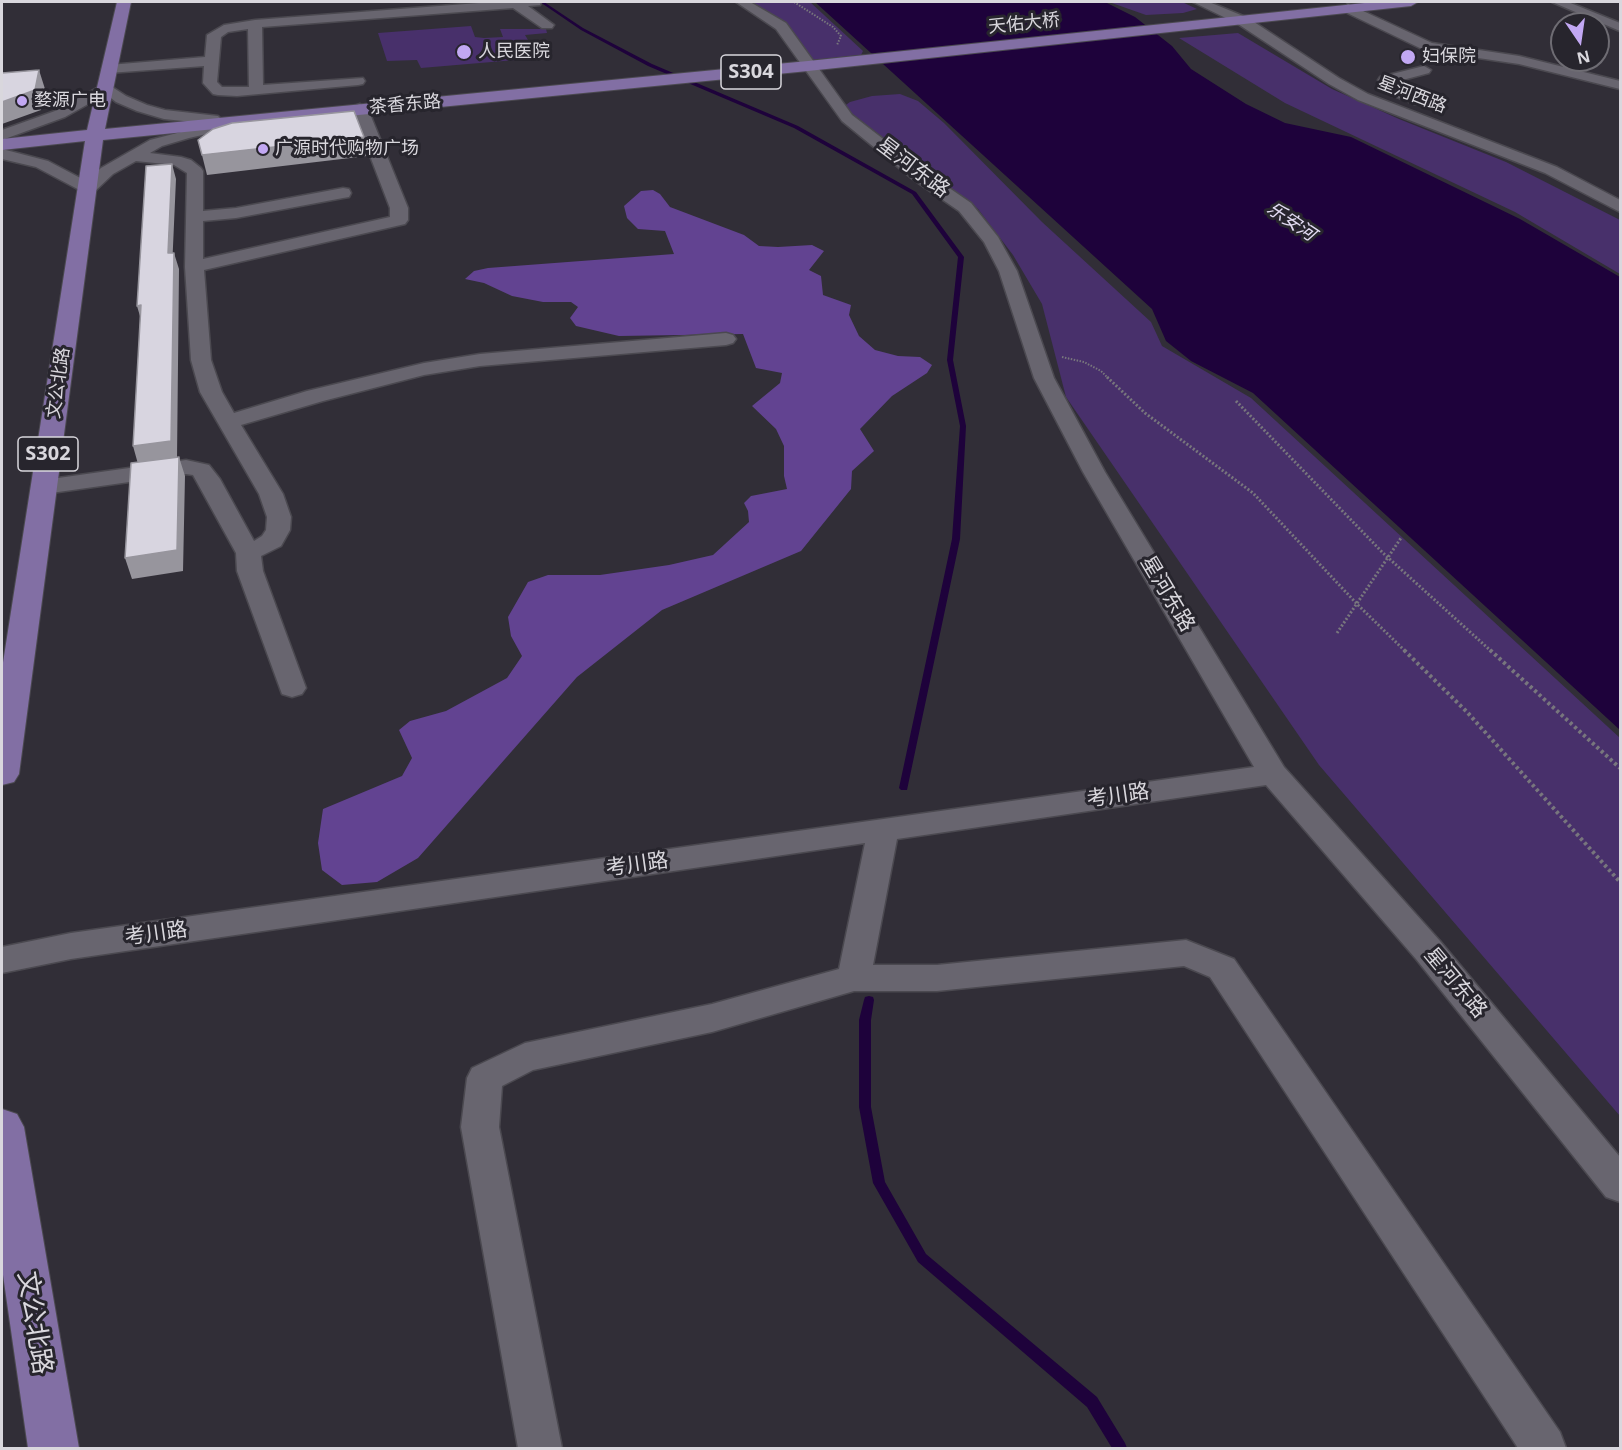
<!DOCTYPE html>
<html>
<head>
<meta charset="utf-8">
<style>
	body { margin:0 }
	#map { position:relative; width:1622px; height:1450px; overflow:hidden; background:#312e37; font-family:"Noto Sans",sans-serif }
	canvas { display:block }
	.frame { position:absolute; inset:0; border:3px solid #d9d7dd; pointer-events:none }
	.north { position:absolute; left:1550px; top:12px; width:60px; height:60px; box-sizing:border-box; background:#27252d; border:2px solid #6e6c73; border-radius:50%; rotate:167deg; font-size:16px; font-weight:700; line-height:24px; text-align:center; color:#d9d7dd }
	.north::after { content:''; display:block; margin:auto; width:21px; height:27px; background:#c2a8f3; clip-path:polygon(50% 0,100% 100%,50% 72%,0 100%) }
</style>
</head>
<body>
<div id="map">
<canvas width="1622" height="1450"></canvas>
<div class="frame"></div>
<div class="north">N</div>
</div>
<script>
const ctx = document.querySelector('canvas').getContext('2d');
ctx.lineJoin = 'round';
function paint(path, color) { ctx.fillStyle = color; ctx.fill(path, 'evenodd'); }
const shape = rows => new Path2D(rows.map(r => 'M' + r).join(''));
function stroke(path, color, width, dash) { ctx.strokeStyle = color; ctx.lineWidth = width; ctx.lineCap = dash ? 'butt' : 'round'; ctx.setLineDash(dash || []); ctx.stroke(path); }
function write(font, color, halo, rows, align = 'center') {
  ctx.font = font + ' "Noto Sans","Noto Sans SC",sans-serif'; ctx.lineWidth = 6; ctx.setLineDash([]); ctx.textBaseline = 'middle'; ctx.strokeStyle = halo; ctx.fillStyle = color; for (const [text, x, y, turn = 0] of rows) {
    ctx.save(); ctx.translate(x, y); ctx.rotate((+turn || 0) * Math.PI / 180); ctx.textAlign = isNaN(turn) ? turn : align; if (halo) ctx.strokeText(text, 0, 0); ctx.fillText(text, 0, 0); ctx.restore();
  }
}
paint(shape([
	[737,2,810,2,863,51,861,55,813,60,800,46],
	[1109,2,1182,2,1197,9,1183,13,1146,15],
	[471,26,475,37,484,38,503,37,500,29,546,29,547,33,525,35,539,58,421,68,417,60,387,61,378,33],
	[1238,33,1332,89,1399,119,1506,162,1620,220,1620,274,1515,212,1285,103,1179,38],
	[900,94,918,101,944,123,1042,222,1151,322,1162,346,1251,398,1620,738,1620,1116,1319,765,1066,397,1042,304,1013,255,978,209,843,107,850,102,872,96]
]), '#48306b');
paint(shape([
	[653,190,660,194,670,207,744,235,759,246,778,247,812,245,824,251,809,270,821,276,823,295,851,305,849,315,859,336,875,350,898,356,920,357,932,365,927,373,892,396,860,429,874,451,852,471,851,489,801,551,662,610,577,677,418,858,377,882,342,885,322,870,318,843,323,809,402,776,412,758,399,730,410,721,446,711,507,678,522,656,511,636,508,617,528,582,548,575,600,575,669,565,713,555,749,522,748,511,744,503,751,496,787,489,784,476,784,446,776,429,752,406,780,383,782,373,756,368,743,334,619,336,576,326,570,318,578,307,571,302,543,302,512,296,484,283,465,279,474,271,488,268,674,254,665,231,638,229,627,218,624,206,641,191]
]), '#624391');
paint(shape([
	[815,2,1105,2,1135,17,1172,46,1191,69,1246,104,1285,123,1351,137,1520,219,1620,277,1620,730,1253,393,1191,361,1166,341,1152,309]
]), '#1e023b');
paint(shape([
	[540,2,544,2,583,28,652,64,798,126,916,192,964,257,953,360,966,426,960,539,907,790,901,790,899,788,952,539,960,426,947,360,958,257,912,194,794,128,648,66,581,30,540,2],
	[869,996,873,997,874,1000,871,1020,871,1107,885,1182,926,1254,1097,1397,1125,1443,1127,1448,1112,1448,1087,1407,918,1262,873,1183,859,1107,859,1020,864,1000,865,997,869,996]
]), '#1e023b');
const minor = shape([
	[492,2,541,2,540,5,528,6,554,25,552,28,542,28,513,8,262,27,263,85,363,78,365,81,363,84,358,85,237,96,218,95,213,94,203,83,204,66,109,73,102,69,109,65,205,57,207,35,224,25,255,20,492,2],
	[248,29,249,87,222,87,217,82,221,37,228,32,248,29],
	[736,2,750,2,786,23,852,115,926,172,971,203,998,237,1017,271,1054,378,1105,472,1284,767,1440,941,1620,1157,1620,1202,1606,1197,1416,959,1266,785,897,839,873,965,937,965,1186,940,1234,959,1560,1432,1566,1448,1518,1448,1210,977,1184,966,937,991,854,991,712,1032,533,1070,502,1086,499,1127,562,1448,518,1448,461,1127,467,1078,472,1068,525,1043,712,1004,839,969,865,843,71,959,2,973,2,947,71,933,1254,767,1083,472,1034,378,999,271,984,242,959,211,914,180,842,121,776,29,736,2],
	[1193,2,1209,2,1248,18,1339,78,1368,94,1557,167,1620,200,1620,212,1545,173,1358,100,1329,84,1238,24,1193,2],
	[1552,2,1568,2,1620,23,1620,31,1552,2],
	[1348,4,1432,43,1519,56,1620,81,1620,89,1519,64,1424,50,1343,11,1342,8,1348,4],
	[1424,66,1431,70,1429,73,1395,82,1400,88,1424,98,1426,101,1424,104,1414,104,1390,94,1378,80,1380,77,1424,66],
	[106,83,126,96,147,105,165,110,218,116,221,119,217,123,237,118,242,120,245,123,242,126,189,138,162,146,150,153,181,157,191,160,201,168,203,171,203,211,236,208,343,188,349,189,351,193,349,197,343,198,236,218,203,221,203,259,390,217,390,208,352,109,355,106,360,104,368,109,408,208,408,220,405,224,204,270,211,360,222,392,234,413,307,391,424,363,480,354,726,333,733,335,736,339,733,343,726,345,480,366,424,375,323,401,241,425,283,494,291,517,290,530,281,546,261,556,263,571,306,688,302,694,292,697,282,694,237,571,236,553,193,475,186,474,44,494,36,492,32,487,36,482,44,480,186,460,209,465,220,479,254,541,262,536,266,530,267,517,259,494,200,392,191,360,185,267,187,173,174,165,136,161,113,174,93,193,87,194,36,167,2,159,2,149,48,161,86,181,101,168,150,140,212,124,164,119,137,111,116,102,106,94,65,117,2,140,2,130,55,111,106,83]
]);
const major = shape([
	[117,2,131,2,105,129,808,61,1374,2,1418,2,1411,6,808,71,103,140,19,774,14,782,2,785,2,669,85,141,2,150,2,139,87,130,117,2],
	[2,1109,17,1114,24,1127,79,1448,28,1448,2,1268,2,1109]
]);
stroke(minor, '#4b4950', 3);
stroke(major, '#4b4950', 2);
stroke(shape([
	[794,2,833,27,841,36,837,45],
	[1062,357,1084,362,1101,371,1109,379]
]), '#78767d', 2, [1.5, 1.5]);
stroke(shape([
	[1107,377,1145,413,1253,493,1358,605,1405,651],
	[1236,401,1383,553,1491,651],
	[1337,633,1401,538]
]), '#78767d', 3, [2, 2]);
stroke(shape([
	[1404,650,1467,712,1620,882],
	[1490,650,1620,768]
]), '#78767d', 4, [3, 3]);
paint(minor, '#68656f');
paint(major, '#826fa4');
paint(shape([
	[39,70,45,89,41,110,2,124,2,102],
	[364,137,367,156,207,175,202,155],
	[172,164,176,179,172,269,168,253],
	[174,253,179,269,177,459,138,464,133,446],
	[141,305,142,323,137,306],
	[179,457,185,476,183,571,132,579,125,558]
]), '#97959d');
const building = shape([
	[39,70,35,90,2,102,2,73,39,70],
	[354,111,364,137,202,155,198,140,213,129,232,123,354,111],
	[172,164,168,253,174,253,171,441,133,446,141,305,137,306,146,166,172,164],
	[179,457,177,550,125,558,131,463,179,457]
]);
paint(building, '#d8d5e0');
stroke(building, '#97959d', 1.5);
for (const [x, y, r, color] of [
	[464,52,8,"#c2a8f3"],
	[1408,57,8,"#c2a8f3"],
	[22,101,6,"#c2a8f3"],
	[263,149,6,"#c2a8f3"]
]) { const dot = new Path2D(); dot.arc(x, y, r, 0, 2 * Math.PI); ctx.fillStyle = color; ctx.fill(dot); stroke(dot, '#27252d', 2); }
write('18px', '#d9d7dd', '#27252d', [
	["天佑大桥",1024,24,-6],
	["星河西路",1412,95,21],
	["茶香东路",405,105,-5],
	["文公北路",59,383,-82]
]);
write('18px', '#d9d7dd', '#27252d', [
	["人民医院",478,52],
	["妇保院",1422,57],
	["婺源广电",34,101],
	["广源时代购物广场",275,149]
], 'left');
write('italic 18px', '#e3dcf3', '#27252d', [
	["乐安河",1291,222,34]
]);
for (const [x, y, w] of [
	[751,72,60],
	[48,454,60]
]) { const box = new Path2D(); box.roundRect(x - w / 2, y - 17, w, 34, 4.5); ctx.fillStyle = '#27252d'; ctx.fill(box); stroke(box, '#d9d7dd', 1.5); }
write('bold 20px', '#d9d7dd', null, [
	["S304",751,72],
	["S302",48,454]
]);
write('21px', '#d9d7dd', '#27252d', [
	["星河东路",913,168,37],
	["星河东路",1167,594,59],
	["考川路",1118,796,-8],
	["考川路",637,865,-8],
	["考川路",156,934,-8],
	["星河东路",1455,983,50]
]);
write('26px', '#d9d7dd', '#27252d', [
	["文公北路",34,1323,81]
]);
</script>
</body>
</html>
